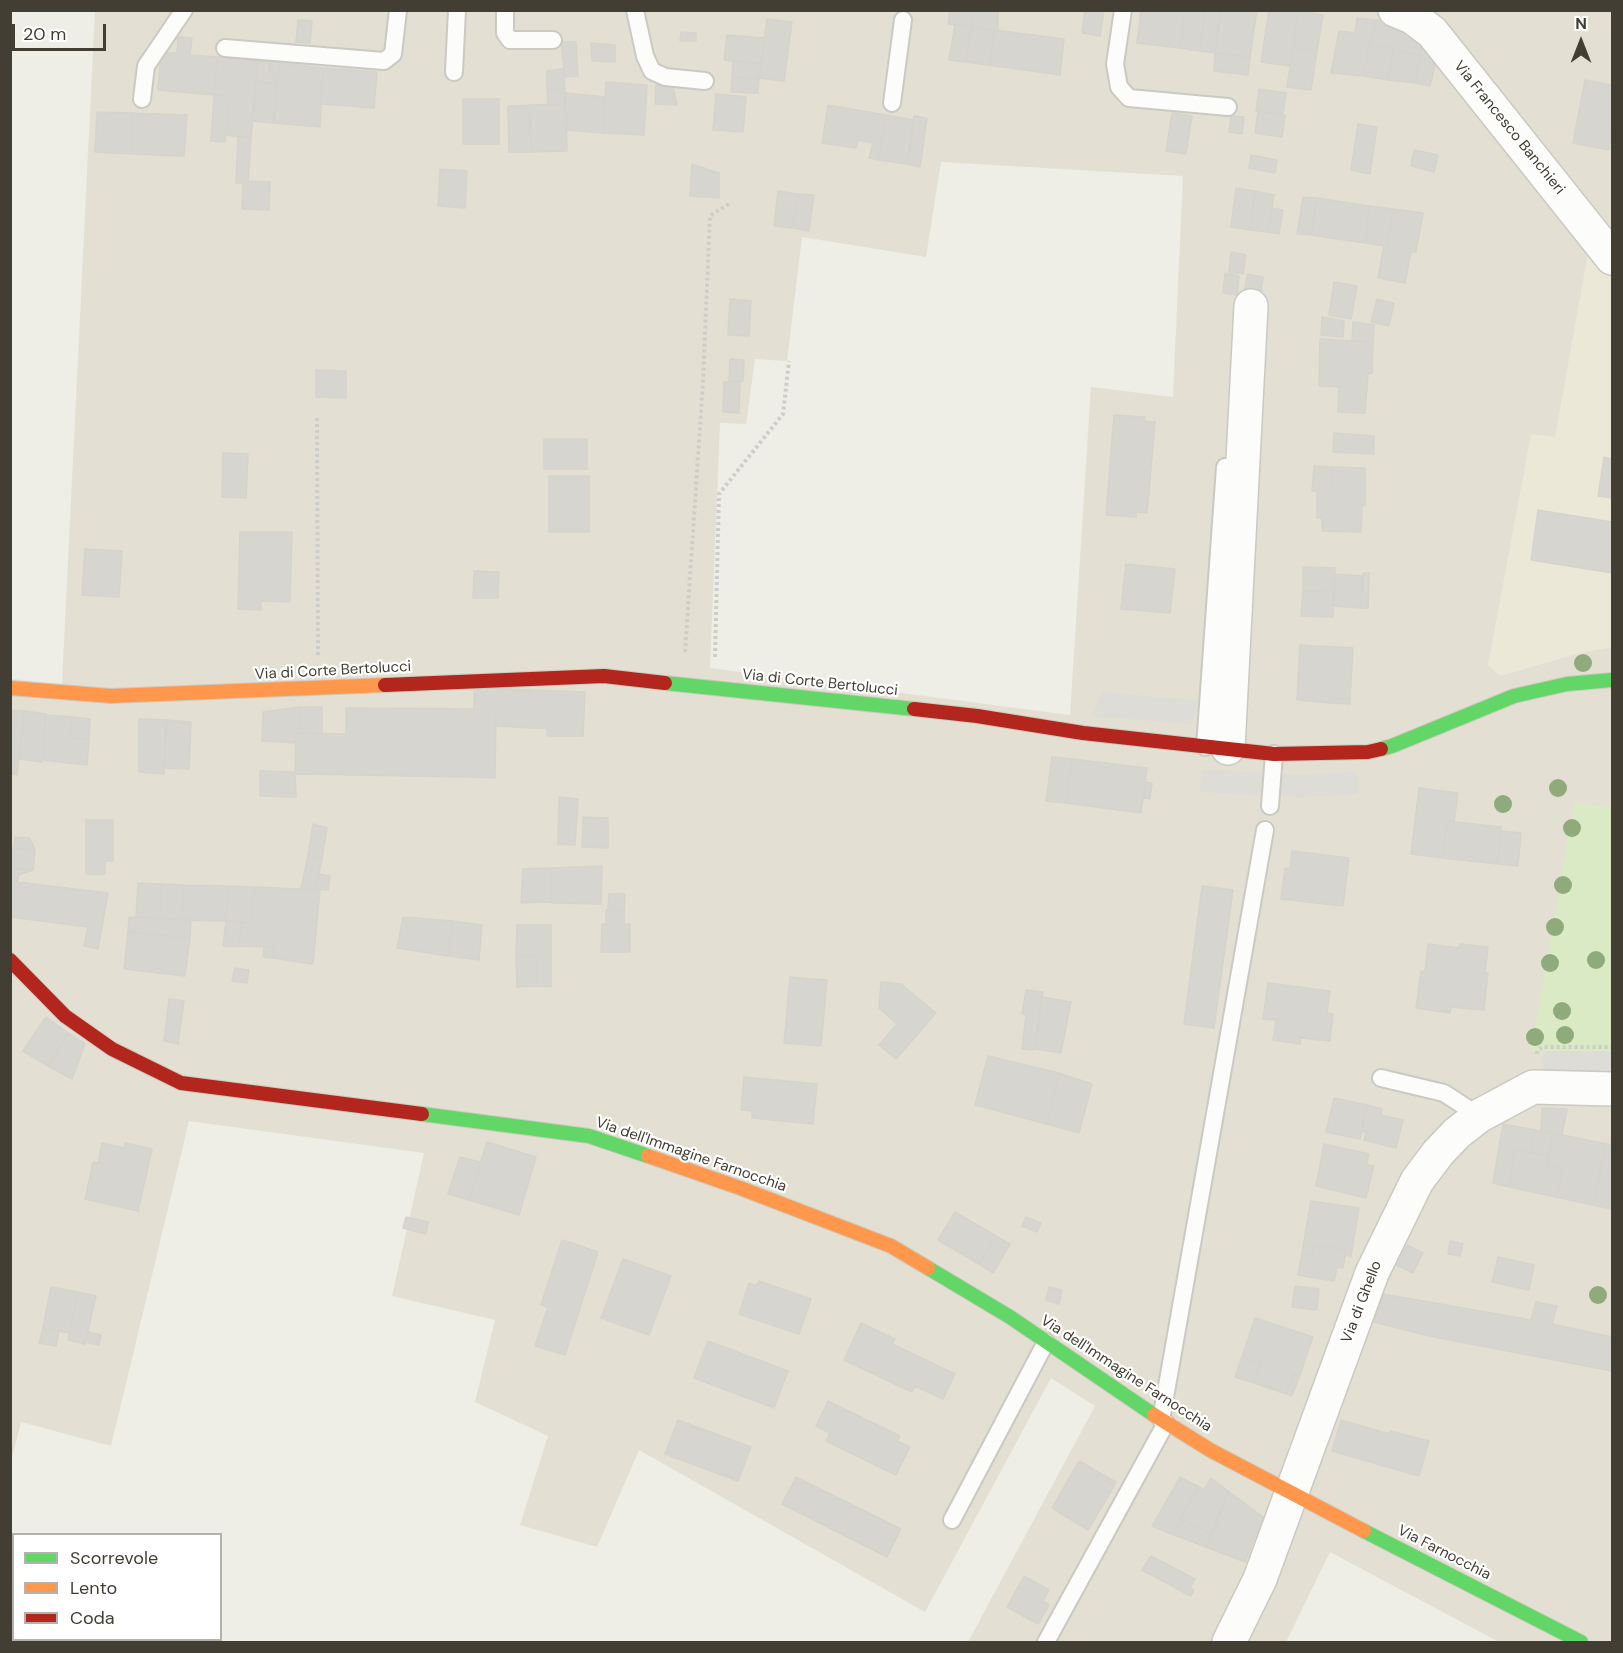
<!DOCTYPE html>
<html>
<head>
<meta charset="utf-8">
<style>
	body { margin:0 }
	#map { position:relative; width:1623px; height:1653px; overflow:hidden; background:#eeede6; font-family:"DM Sans",sans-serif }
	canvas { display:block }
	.frame { position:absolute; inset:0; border:12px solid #433e33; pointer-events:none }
	.legend { position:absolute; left:12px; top:1533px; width:210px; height:108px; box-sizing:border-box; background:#fff; border:2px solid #b4b2ad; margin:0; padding:8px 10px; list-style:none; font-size:18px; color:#433e33 }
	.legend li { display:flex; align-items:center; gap:12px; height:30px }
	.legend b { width:30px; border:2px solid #b4b2ad }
	.north { position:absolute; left:1551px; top:12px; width:60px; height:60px; -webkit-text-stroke:4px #fff; paint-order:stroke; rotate:0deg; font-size:16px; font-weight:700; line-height:24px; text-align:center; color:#433e33 }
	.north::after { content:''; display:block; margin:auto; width:21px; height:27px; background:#433e33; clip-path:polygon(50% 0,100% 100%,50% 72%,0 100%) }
	.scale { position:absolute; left:12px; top:24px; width:94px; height:27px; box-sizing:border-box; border:3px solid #433e33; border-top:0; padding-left:8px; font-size:18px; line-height:21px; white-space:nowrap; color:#433e33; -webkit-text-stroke:4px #fff; paint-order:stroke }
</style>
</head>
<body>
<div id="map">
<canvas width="1623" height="1653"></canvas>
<div class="frame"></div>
<ul class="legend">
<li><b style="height:8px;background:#63d668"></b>Scorrevole</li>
<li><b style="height:8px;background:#ff974d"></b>Lento</li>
<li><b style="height:8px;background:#b3261e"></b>Coda</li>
</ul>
<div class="north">N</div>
<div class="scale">20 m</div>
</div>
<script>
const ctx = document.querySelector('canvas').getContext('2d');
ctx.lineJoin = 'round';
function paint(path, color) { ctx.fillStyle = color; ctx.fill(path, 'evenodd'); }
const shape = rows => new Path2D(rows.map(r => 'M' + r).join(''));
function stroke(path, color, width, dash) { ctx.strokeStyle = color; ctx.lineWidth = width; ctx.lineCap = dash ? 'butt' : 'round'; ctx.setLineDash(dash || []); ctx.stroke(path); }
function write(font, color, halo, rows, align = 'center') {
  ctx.font = font + ' "DM Sans",sans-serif'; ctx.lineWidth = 4.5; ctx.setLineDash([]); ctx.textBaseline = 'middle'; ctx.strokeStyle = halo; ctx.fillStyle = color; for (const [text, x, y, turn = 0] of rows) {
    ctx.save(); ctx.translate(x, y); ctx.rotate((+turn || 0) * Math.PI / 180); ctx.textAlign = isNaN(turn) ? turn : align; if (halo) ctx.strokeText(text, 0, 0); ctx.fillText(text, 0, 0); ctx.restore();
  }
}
paint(shape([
	[95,11,1612,11,1612,1642,1499,1642,1330,1552,1286,1642,968,1642,1095,1406,1051,1378,925,1612,639,1450,597,1547,520,1525,548,1436,475,1402,495,1320,392,1296,424,1153,189,1121,111,1446,21,1422,11,1462,11,679,62,684],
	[941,162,1183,176,1173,397,1091,387,1070,715,710,668,720,423,746,424,755,359,787,361,802,237,926,257]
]), '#e3dfd3');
paint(shape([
	[1590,242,1612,267,1612,647,1573,655,1500,676,1488,665,1531,434,1555,437]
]), '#ece8d8');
paint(shape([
	[1574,802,1612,808,1612,1052,1531,1051]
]), '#daeac5');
paint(shape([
	[1103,692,1199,701,1191,724,1092,716],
	[1202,770,1302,775,1356,772,1358,794,1301,797,1200,792],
	[1544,1051,1612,1052,1612,1079,1541,1078]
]), '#dddcd6');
const building = shape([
	[950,10,973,10,972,27,948,24,950,10],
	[973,10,998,10,998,31,972,27,973,10],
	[1085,10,1104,10,1100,36,1082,33,1085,10],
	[1141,10,1185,10,1180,48,1137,43,1141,10],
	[1185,10,1205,10,1200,51,1180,48,1185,10],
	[1205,10,1221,10,1215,53,1200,51,1205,10],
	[1221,10,1257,10,1250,57,1215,53,1221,10],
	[1269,10,1298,11,1290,66,1261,62,1269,10],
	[1298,11,1323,15,1317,51,1293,47,1298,11],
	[1357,18,1376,20,1369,45,1364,76,1331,73,1339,31,1355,33,1357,18],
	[767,19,792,22,784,81,759,78,767,19],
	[298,20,312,21,310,43,296,42,298,20],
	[1376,20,1396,24,1422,41,1420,55,1393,50,1393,47,1382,44,1382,48,1369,45,1376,20],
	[955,25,972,27,965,62,949,60,955,25],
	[972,27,995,30,989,65,965,62,972,27],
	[995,30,1064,39,1060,75,989,65,995,30],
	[681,32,696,33,696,41,680,41,681,32],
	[727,35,765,38,761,64,724,60,727,35],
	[178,37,192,38,190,55,217,57,214,95,158,90,161,52,177,53,178,37],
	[1422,41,1438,53,1430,86,1415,83,1422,41],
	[561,42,576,42,578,76,565,77,561,42],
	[591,43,615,45,615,62,592,61,591,43],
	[1382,44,1393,47,1388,80,1364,76,1369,45,1382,48,1382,44],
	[1293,47,1317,51,1311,90,1287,87,1293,47],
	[1393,50,1420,55,1415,83,1388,80,1393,50],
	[1215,53,1250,57,1248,75,1214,71,1215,53],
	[217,57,258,61,251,138,226,135,230,96,214,95,217,57],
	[258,61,270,62,269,77,278,78,277,84,256,82,258,61],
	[733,61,761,64,759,79,732,77,733,61],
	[270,62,279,63,278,78,269,77,270,62],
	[279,63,323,68,320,127,274,123,279,63],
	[323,68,377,72,374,108,321,104,323,68],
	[563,69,565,89,547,89,547,71,563,69],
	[732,77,759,79,758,93,731,92,732,77],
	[1585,80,1612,85,1612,129,1609,150,1573,143,1585,80],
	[256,82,277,84,274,123,252,121,256,82],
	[606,82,647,85,644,135,603,133,606,82],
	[656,85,673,86,677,105,655,104,656,85],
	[547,89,565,89,566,104,548,105,547,89],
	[1259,89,1286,93,1283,114,1256,111,1259,89],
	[565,93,605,97,603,133,566,130,565,93],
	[716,94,746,97,743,132,713,130,716,94],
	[214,95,230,96,225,142,211,141,214,95],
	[463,99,499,99,499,144,463,144,463,99],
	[566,104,567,151,531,152,530,105,566,104],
	[530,105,531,152,509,152,508,106,530,105],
	[828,105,886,115,879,160,869,158,873,143,858,140,856,148,822,143,828,105],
	[1258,111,1285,115,1282,137,1255,133,1258,111],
	[97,112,133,113,132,154,95,152,97,112],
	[133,113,187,115,184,156,132,154,133,113],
	[1172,113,1192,116,1186,154,1166,151,1172,113],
	[886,115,914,120,907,164,879,160,886,115],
	[914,116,927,118,920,167,907,164,914,116],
	[1231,116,1244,117,1242,134,1229,132,1231,116],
	[1358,124,1377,127,1370,174,1351,170,1358,124],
	[238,136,251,138,248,183,236,183,238,136],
	[1414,150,1438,155,1434,172,1411,166,1414,150],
	[1251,155,1277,160,1275,173,1249,168,1251,155],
	[692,164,719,173,719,198,690,196,692,164],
	[440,169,467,171,465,208,438,206,440,169],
	[248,181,270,182,269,210,242,209,243,183,248,183,248,181],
	[1236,188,1255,191,1250,230,1231,227,1236,188],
	[778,191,798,194,793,228,774,226,778,191],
	[1255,191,1274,195,1268,232,1250,230,1255,191],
	[798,194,814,195,809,231,793,228,798,194],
	[1303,197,1317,198,1311,235,1297,234,1303,197],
	[1317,198,1369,206,1365,243,1311,235,1317,198],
	[1369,206,1393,209,1387,246,1365,243,1369,206],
	[1272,208,1283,210,1279,234,1268,232,1272,208],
	[1393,209,1423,213,1416,252,1411,252,1405,283,1378,278,1384,246,1387,246,1393,209],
	[1231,252,1246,255,1243,274,1229,272,1231,252],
	[1225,273,1239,276,1237,295,1223,293,1225,273],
	[1247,274,1263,277,1260,298,1244,295,1247,274],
	[1334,282,1357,286,1351,319,1329,315,1334,282],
	[730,299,751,301,749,336,728,335,730,299],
	[1377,299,1394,303,1389,326,1371,322,1377,299],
	[1322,317,1344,321,1343,337,1321,335,1322,317],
	[1353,322,1374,325,1373,342,1352,341,1353,322],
	[1320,339,1373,342,1372,373,1368,374,1365,413,1338,412,1339,387,1319,386,1320,339],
	[730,359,744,360,743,381,729,381,730,359],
	[316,370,346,371,346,398,316,397,316,370],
	[740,381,739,413,723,412,724,382,740,381],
	[1114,415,1145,417,1145,421,1155,422,1147,513,1136,512,1136,517,1106,515,1114,415],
	[1334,433,1374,436,1374,454,1333,452,1334,433],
	[544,439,587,439,587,469,544,469,544,439],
	[223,453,248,454,246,498,222,497,223,453],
	[1604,457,1612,459,1612,498,1598,496,1604,457],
	[1314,466,1332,467,1331,491,1312,491,1314,466],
	[1332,467,1365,468,1365,506,1362,506,1361,532,1322,531,1322,518,1317,518,1317,491,1331,491,1332,467],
	[549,476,589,476,589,532,549,532,549,476],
	[1538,510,1612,522,1612,573,1531,560,1538,510],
	[240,532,292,532,290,602,261,601,261,610,238,609,240,532],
	[85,549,122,551,119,597,82,595,85,549],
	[1126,564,1175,569,1170,613,1121,609,1126,564],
	[1303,567,1335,568,1334,592,1303,591,1303,567],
	[474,571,499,572,498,598,473,598,474,571],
	[1363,573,1369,573,1368,608,1361,608,1363,573],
	[1334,574,1363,576,1361,608,1333,606,1334,574],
	[1303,591,1334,592,1333,617,1301,616,1303,591],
	[1300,645,1353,648,1350,699,1330,698,1330,703,1297,700,1300,645],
	[474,688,496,688,496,709,474,709,474,688],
	[496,688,530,690,530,728,496,726,496,688],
	[530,690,585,692,583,736,547,736,547,728,530,728,530,690],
	[1330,698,1350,699,1350,704,1330,703,1330,698],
	[300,707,300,733,296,733,295,743,262,741,263,712,300,707],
	[300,707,322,707,322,734,300,733,300,707],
	[346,708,469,709,469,777,295,774,296,733,346,734,346,708],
	[469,709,496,709,495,778,469,777,469,709],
	[10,710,24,711,17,775,10,774,10,710],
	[24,711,46,714,42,762,19,759,24,711],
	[46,715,72,717,70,738,89,739,87,765,42,760,46,715],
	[72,717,90,719,89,739,70,738,72,717],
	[139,719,166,720,164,774,139,772,139,719],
	[166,720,191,722,189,769,165,768,166,720],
	[1052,757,1072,759,1066,803,1046,801,1052,757],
	[1072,759,1147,768,1141,813,1066,803,1072,759],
	[260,771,295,772,296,797,260,796,260,771],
	[1146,782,1152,783,1150,799,1143,798,1146,782],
	[1419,788,1458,793,1454,822,1447,821,1443,858,1411,854,1419,788],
	[559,797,578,799,575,845,558,844,559,797],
	[583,817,608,818,608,848,582,847,583,817],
	[86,820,113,820,113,861,105,861,105,874,86,874,86,820],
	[1447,821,1501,827,1498,864,1443,858,1447,821],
	[313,824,327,828,322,858,308,855,313,824],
	[1501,831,1521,833,1518,866,1498,864,1501,831],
	[15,837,30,838,35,850,14,848,15,837],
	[10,848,35,850,33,870,10,868,10,848],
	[1292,851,1349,858,1343,906,1281,899,1285,868,1290,869,1292,851],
	[308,855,322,858,316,889,301,889,308,855],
	[602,866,601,904,552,903,551,868,602,866],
	[10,868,33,870,19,875,17,882,10,879,10,868],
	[551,868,552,902,521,903,523,869,551,868],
	[319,874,330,876,328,890,316,889,319,874],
	[10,879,17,882,108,893,98,949,84,946,88,927,10,917,10,879],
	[138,883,161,884,160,918,136,917,138,883],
	[161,884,184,885,181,920,160,918,161,884],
	[184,885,228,886,226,921,181,920,184,885],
	[228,886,254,887,251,923,226,921,228,886],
	[1202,886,1233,890,1214,1028,1184,1024,1202,886],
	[254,887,320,890,313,964,273,958,274,947,239,946,241,922,251,923,254,887],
	[609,894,625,894,624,911,608,910,609,894],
	[606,910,624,911,624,924,606,924,606,910],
	[129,917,191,920,190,938,128,932,129,917],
	[403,917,452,921,449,956,397,948,403,917],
	[226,921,241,922,239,946,223,946,226,921],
	[452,921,482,925,479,960,449,956,452,921],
	[602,924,630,924,630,952,601,952,602,924],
	[517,925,551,925,551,987,537,986,536,956,516,957,517,925],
	[128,932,190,938,185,976,124,969,128,932],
	[1428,944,1459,948,1460,944,1488,947,1485,973,1488,973,1484,1010,1451,1007,1450,1013,1416,1008,1421,971,1425,972,1428,944],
	[264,947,274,947,273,958,263,957,264,947],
	[536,956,537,986,517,987,516,957,536,956],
	[235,968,249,970,247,983,232,981,235,968],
	[790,977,827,980,821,1046,784,1043,790,977],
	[881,982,901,984,936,1013,896,1059,879,1045,897,1024,879,1008,881,982],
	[1268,983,1330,991,1327,1013,1333,1014,1330,1041,1301,1038,1300,1044,1273,1040,1276,1020,1263,1019,1268,983],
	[1026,990,1043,992,1034,1050,1022,1049,1026,1015,1022,1014,1026,990],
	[1042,997,1071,1002,1061,1053,1035,1049,1042,997],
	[169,999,184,1001,178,1044,164,1041,169,999],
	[46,1017,68,1033,48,1066,23,1051,46,1017],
	[68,1033,85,1044,72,1079,48,1066,68,1033],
	[988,1056,1059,1073,1047,1124,975,1105,988,1056],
	[1059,1073,1092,1084,1079,1133,1047,1124,1059,1073],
	[744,1077,817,1084,813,1124,752,1118,752,1111,741,1110,744,1077],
	[1334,1098,1367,1105,1360,1139,1326,1132,1334,1098],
	[1367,1105,1382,1109,1381,1115,1403,1120,1396,1148,1364,1140,1366,1132,1361,1131,1367,1105],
	[1542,1108,1567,1109,1562,1135,1541,1131,1542,1108],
	[1503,1124,1535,1130,1531,1153,1515,1150,1509,1187,1493,1183,1503,1124],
	[1535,1130,1553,1133,1549,1156,1531,1153,1535,1130],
	[1553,1133,1606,1144,1593,1205,1556,1197,1563,1169,1547,1165,1553,1133],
	[487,1142,536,1157,519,1215,469,1200,487,1142],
	[102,1143,124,1148,125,1143,152,1149,138,1211,85,1199,93,1162,98,1163,102,1143],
	[1324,1144,1369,1154,1366,1165,1374,1166,1366,1198,1316,1186,1324,1144],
	[1606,1144,1612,1145,1612,1209,1593,1205,1606,1144],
	[1515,1150,1549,1156,1547,1165,1563,1169,1556,1197,1509,1187,1515,1150],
	[460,1157,480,1162,469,1200,448,1194,460,1157],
	[1311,1201,1359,1208,1351,1256,1345,1255,1346,1250,1314,1245,1312,1255,1302,1253,1311,1201],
	[955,1212,996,1236,979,1264,938,1240,955,1212],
	[406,1217,428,1222,426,1234,403,1228,406,1217],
	[1026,1217,1041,1223,1037,1232,1022,1226,1026,1217],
	[996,1236,1010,1244,993,1273,979,1264,996,1236],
	[562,1240,598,1252,565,1355,535,1346,548,1307,541,1305,562,1240],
	[1450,1241,1463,1244,1460,1256,1448,1254,1450,1241],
	[1314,1245,1346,1250,1343,1268,1337,1267,1334,1281,1298,1275,1302,1253,1312,1255,1314,1245],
	[1407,1245,1423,1253,1413,1273,1397,1265,1407,1245],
	[1498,1257,1534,1265,1529,1290,1492,1282,1498,1257],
	[623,1259,671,1276,649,1335,601,1318,623,1259],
	[759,1281,811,1299,799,1334,739,1314,749,1283,756,1286,759,1281],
	[1295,1286,1319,1289,1317,1310,1292,1307,1295,1286],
	[51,1287,78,1292,70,1333,43,1328,51,1287],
	[1049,1287,1062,1290,1059,1304,1046,1300,1049,1287],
	[78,1292,96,1296,85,1344,68,1340,78,1292],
	[1383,1294,1531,1320,1536,1302,1557,1306,1552,1324,1612,1337,1612,1371,1429,1336,1374,1322,1383,1294],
	[1255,1318,1313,1337,1299,1377,1293,1374,1286,1394,1254,1383,1261,1363,1242,1357,1255,1318],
	[861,1323,895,1339,892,1344,955,1374,943,1399,915,1386,912,1392,844,1360,861,1323],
	[43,1328,59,1331,56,1346,39,1343,43,1328],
	[88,1332,101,1335,99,1345,85,1342,88,1332],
	[708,1341,788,1371,774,1408,694,1378,708,1341],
	[1242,1357,1261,1363,1254,1383,1235,1377,1242,1357],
	[1293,1374,1299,1377,1292,1396,1286,1394,1293,1374],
	[828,1401,900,1436,897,1441,910,1447,896,1475,826,1441,830,1433,816,1426,828,1401],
	[678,1420,751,1447,738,1481,665,1454,678,1420],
	[1341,1420,1389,1434,1390,1431,1429,1441,1419,1476,1332,1451,1341,1420],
	[1079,1461,1098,1472,1096,1476,1114,1486,1088,1530,1052,1508,1079,1461],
	[1098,1472,1116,1482,1114,1486,1096,1476,1098,1472],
	[796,1477,901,1529,887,1557,782,1504,796,1477],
	[1180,1477,1199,1487,1180,1519,1174,1535,1152,1526,1180,1477],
	[1211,1478,1228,1491,1212,1535,1180,1519,1199,1487,1204,1490,1211,1478],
	[1228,1491,1263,1517,1245,1562,1206,1547,1228,1491],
	[1180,1519,1212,1535,1206,1547,1174,1535,1180,1519],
	[1151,1556,1195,1579,1190,1588,1194,1590,1191,1596,1142,1570,1151,1556],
	[1024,1576,1049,1590,1043,1601,1049,1605,1038,1624,1007,1607,1024,1576]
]);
paint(building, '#d7d5cf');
stroke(building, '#d6d3cc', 1.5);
const lane = shape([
	[505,10,505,33,510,40,553,40],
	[635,10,645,56,652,71,665,77,705,81],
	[1123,10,1115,64,1119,87,1129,98,1228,107],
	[225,48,384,61,393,54,398,10],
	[454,72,457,10],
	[142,99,146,66,184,10],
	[892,103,903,20],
	[1205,747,1225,467],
	[1270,806,1274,754],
	[1381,1078,1444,1093,1479,1116],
	[1161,1420,1265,830],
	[952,1520,1046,1342],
	[1046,1642,1166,1423]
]);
const street = shape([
	[1395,10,1412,17,1432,32,1612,258],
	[1228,748,1251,306],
	[1229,1642,1260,1579,1372,1273,1417,1181,1438,1153,1457,1133,1479,1116,1533,1087,1612,1089]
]);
const fast = shape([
	[665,683,914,709],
	[1381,749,1392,746,1514,696,1567,684,1612,680],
	[422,1114,589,1136,648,1156],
	[928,1268,1010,1317,1154,1415],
	[1364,1531,1581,1642]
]);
const slow = shape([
	[10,688,111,696,385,685],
	[648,1156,740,1188,891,1246,928,1268],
	[1154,1415,1210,1450,1364,1531]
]);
const jam = shape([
	[385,685,604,676,665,683],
	[914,709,977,716,1083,733,1274,754,1368,752,1381,749],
	[10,960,65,1016,112,1049,181,1083,422,1114]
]);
stroke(lane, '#cac9c2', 20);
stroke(street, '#cac9c2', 36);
stroke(fast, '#cecabd', 16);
stroke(slow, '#cecabd', 16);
stroke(jam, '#cecabd', 16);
stroke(shape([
	[317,418,318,655],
	[685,652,703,382,710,216,730,203],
	[715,657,719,494,783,414,789,361],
	[1537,1054,1537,1051,1542,1047,1612,1047]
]), '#cfcdc8', 4, [3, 3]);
stroke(lane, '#fcfcfb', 16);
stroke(street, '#fcfcfb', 33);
stroke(fast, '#63d668', 14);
stroke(slow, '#ff974d', 14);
stroke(jam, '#b3261e', 14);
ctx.fillStyle = '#8fab7c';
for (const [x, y] of [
	[1583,663],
	[1558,788],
	[1503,804],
	[1572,828],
	[1563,885],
	[1555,927],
	[1596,960],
	[1550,963],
	[1562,1011],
	[1565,1035],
	[1535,1037],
	[1598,1295]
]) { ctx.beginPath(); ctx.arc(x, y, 9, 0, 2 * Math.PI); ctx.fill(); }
write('15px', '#433e33', '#fff', [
	["Via Francesco Banchieri",1509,128,51],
	["Via di Corte Bertolucci",333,671,-3],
	["Via di Corte Bertolucci",820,683,6],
	["Via dell'Immagine Farnocchia",691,1155,19],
	["Via di Ghello",1362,1302,-69],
	["Via dell'Immagine Farnocchia",1126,1374,33],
	["Via Farnocchia",1444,1553,27]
]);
</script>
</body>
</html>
